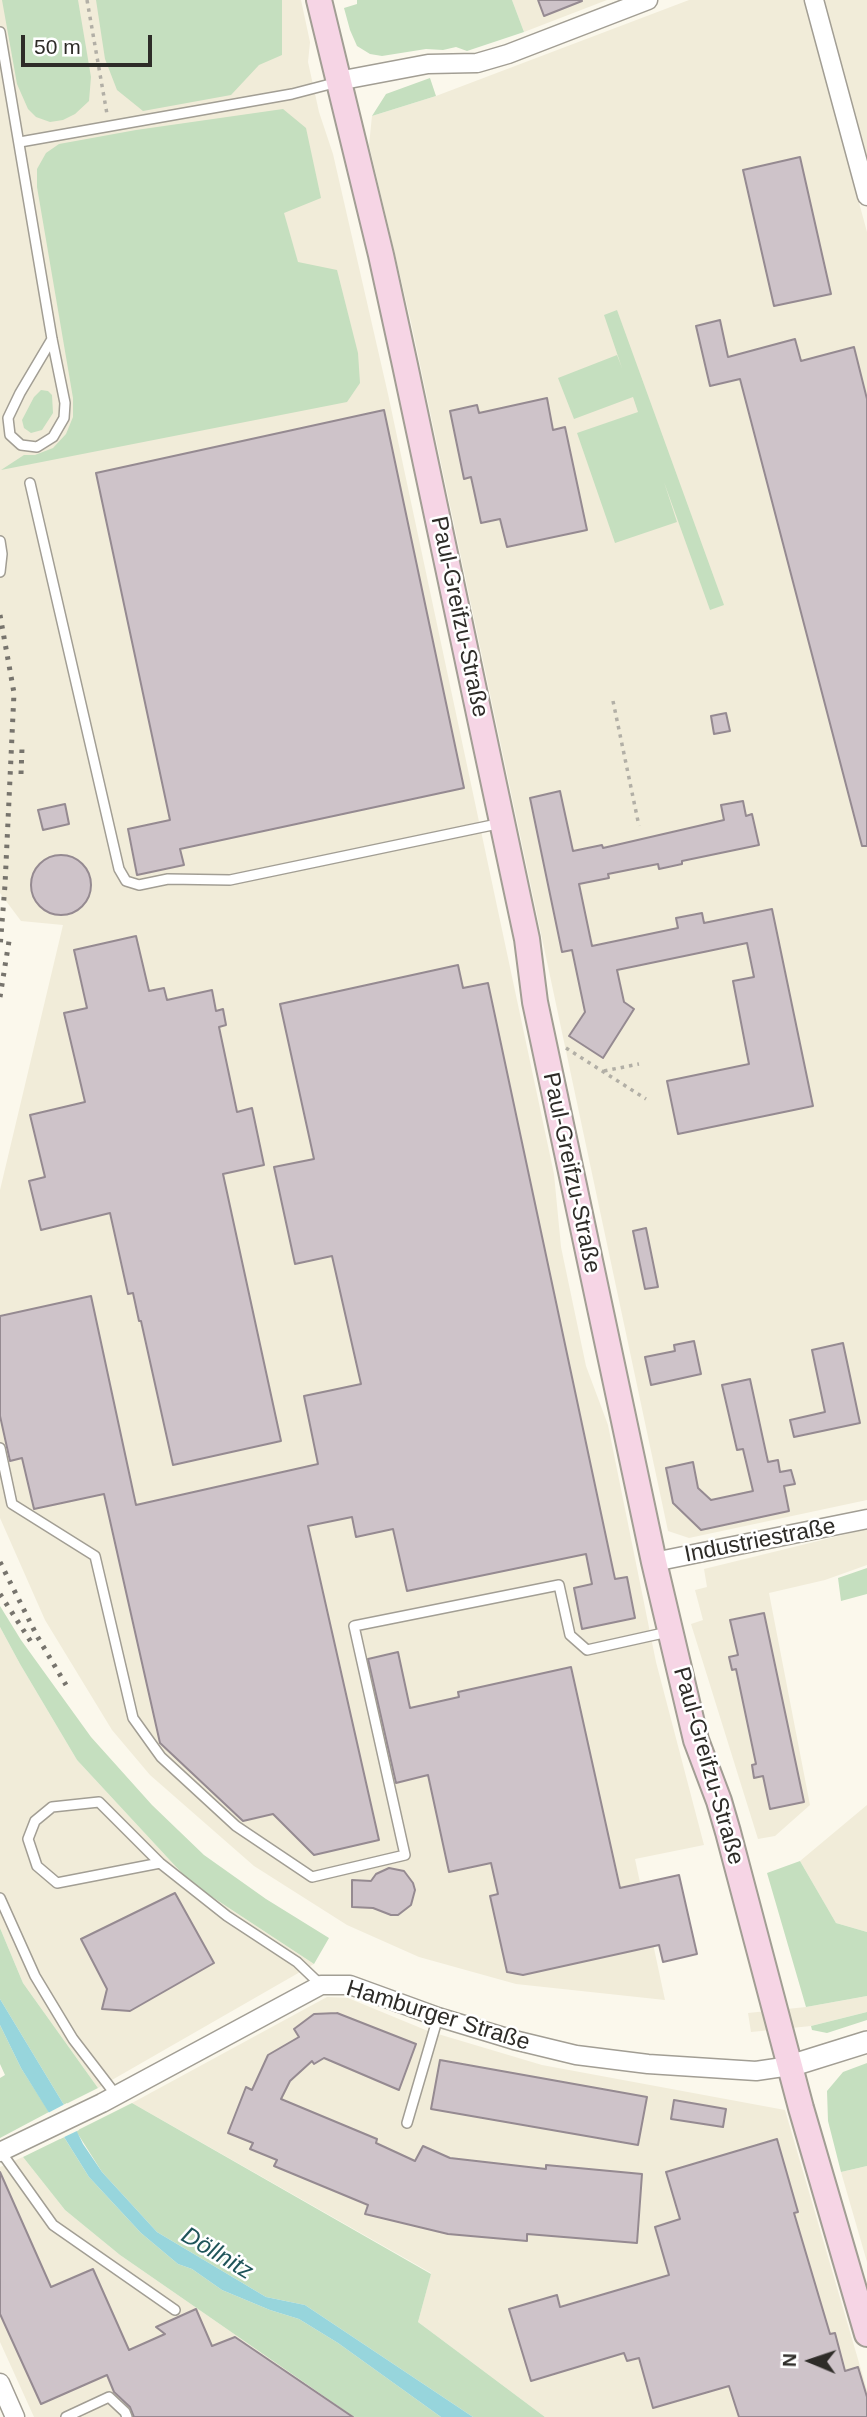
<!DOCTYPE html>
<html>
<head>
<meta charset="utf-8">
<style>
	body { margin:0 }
	#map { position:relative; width:867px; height:2417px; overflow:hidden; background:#fbf8ec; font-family:Arial,sans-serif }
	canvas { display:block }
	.north { position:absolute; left:776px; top:2326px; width:70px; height:70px; -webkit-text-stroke:5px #fff; paint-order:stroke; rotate:272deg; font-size:19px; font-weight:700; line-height:28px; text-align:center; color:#2e2c28 }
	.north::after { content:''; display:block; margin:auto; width:24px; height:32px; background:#2e2c28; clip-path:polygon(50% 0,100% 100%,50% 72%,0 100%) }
	.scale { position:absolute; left:21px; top:35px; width:131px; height:32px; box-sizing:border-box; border:4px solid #2e2c28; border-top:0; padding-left:9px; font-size:21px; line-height:24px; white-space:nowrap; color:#2e2c28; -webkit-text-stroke:5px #fff; paint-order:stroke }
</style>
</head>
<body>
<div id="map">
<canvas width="867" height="2417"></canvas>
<div class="north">N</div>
<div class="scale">50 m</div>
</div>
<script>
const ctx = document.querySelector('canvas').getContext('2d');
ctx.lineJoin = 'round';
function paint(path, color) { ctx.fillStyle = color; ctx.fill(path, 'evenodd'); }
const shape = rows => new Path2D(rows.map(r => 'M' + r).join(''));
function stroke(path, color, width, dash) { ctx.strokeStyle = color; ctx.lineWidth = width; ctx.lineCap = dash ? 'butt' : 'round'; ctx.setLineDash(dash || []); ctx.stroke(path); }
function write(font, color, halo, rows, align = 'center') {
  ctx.font = font + ' Arial,sans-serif'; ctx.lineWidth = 5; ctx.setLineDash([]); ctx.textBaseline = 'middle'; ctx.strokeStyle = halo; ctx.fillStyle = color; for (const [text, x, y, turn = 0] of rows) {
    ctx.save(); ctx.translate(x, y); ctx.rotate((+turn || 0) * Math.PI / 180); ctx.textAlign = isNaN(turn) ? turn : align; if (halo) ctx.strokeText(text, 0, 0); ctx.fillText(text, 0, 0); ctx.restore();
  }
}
paint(shape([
	[0,0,301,0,310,42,308,62,319,112,333,154,388,394,554,1174,561,1247,586,1366,608,1425,656,1662,704,1845,635,1859,665,2000,516,1984,419,1957,347,1925,254,1866,150,1775,112,1730,45,1620,0,1518,0,1190,63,925,21,921,0,893],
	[512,0,607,0,524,32],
	[689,0,804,0,867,232,867,1500,689,1538,668,1531,411,322,369,145,372,116,436,96],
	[824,0,867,0,867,157],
	[867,1529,867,1565,825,1580,769,1593,810,1805,775,1836,758,1839,691,1624,703,1620,695,1590,707,1587,704,1569],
	[0,1627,20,1664,77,1760,191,1883,314,1964,98,2088,23,1983,0,1928],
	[867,1805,867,1932,836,1923,800,1861],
	[867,1996,867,2012,811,2026,751,2032,748,2013,806,2007],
	[327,1997,348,1998,428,2031,542,2065,785,2110,867,2390,867,2417,545,2417,418,2322,431,2273,132,2103],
	[23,2157,65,2210,120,2255,354,2417,34,2417,0,2342,0,2167],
	[867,2166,867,2262,841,2172]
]), '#f1ecd9');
paint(shape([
	[2,0,78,0,91,77,89,101,75,114,63,120,50,122,36,117,28,109,17,84],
	[96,0,282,0,282,55,259,65,231,95,143,111,117,90,105,59],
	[357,0,512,0,524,32,467,51,456,47,443,50,426,49,382,56,370,54,357,46,350,30,344,8,357,4],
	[430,78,436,96,372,116,386,94],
	[283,109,306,128,321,198,284,213,298,262,337,270,358,353,360,383,347,402,1,470,24,455,35,455,53,448,66,434,73,417,73,398,37,187,37,169,46,153,59,144,136,130],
	[617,310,724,605,710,610,664,482,677,522,615,543,577,433,638,412,633,397,574,419,558,378,617,355,622,368,604,315],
	[41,390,48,391,52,395,53,413,42,430,31,433,24,428,22,420,34,397],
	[867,1568,867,1594,841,1601,838,1578],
	[0,1606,21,1640,91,1737,152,1805,204,1855,266,1899,329,1938,314,1964,191,1883,77,1760,20,1664,0,1627],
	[800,1861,836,1923,867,1932,867,1996,806,2007,767,1873],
	[0,1928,23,1983,98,2088,64,2105,0,1999],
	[867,2012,867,2020,827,2033,812,2030,811,2026],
	[0,2025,21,2068,49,2112,0,2138,0,2078,5,2075,0,2064],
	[867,2063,867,2166,841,2172,828,2121,827,2091,843,2072],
	[132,2103,431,2274,418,2322,545,2417,473,2417,305,2305,266,2297,157,2232,102,2172,76,2131],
	[64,2137,89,2177,141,2233,178,2264,192,2269,222,2290,270,2310,299,2319,338,2343,441,2417,354,2417,120,2255,65,2210,23,2157]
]), '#c5dfbf');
paint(shape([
	[0,1999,64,2105,83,2144,102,2172,157,2232,266,2297,305,2305,473,2417,441,2417,338,2343,299,2319,270,2310,222,2290,192,2269,178,2264,141,2233,89,2177,21,2068,0,2025]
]), '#97d5dc');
paint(shape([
	[67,2103,79,2130,60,2139,46,2114]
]), '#fbf8ec');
const building = shape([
	[538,0,581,0,582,1,544,16,538,0],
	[800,157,831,294,774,306,743,170,800,157],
	[720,320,728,357,795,339,801,361,854,347,867,399,867,846,862,846,740,379,710,386,696,326,720,320],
	[547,398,553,430,565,427,587,530,507,547,500,519,481,523,471,477,464,479,450,411,477,405,479,413,547,398],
	[384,410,464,788,180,849,184,865,137,875,128,829,170,820,96,473,384,410],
	[726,713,730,731,714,734,711,716,726,713],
	[560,791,573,851,602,845,603,848,724,820,721,805,743,801,746,816,752,814,759,845,682,861,682,864,659,869,658,864,608,874,609,878,579,884,592,946,678,928,676,918,702,913,704,923,772,909,813,1106,678,1134,667,1081,749,1064,733,981,754,977,747,943,617,970,624,1002,634,1009,603,1058,569,1036,585,1012,572,950,562,952,530,798,560,791],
	[65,804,69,824,43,830,38,810,65,804],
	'31 885a30 30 0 1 1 60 0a30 30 0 1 1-60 0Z',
	[136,936,149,991,164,988,167,1000,212,990,216,1011,223,1009,226,1025,219,1027,237,1112,252,1108,264,1165,223,1174,281,1441,173,1465,141,1321,139,1321,133,1293,128,1294,110,1213,41,1230,29,1181,45,1177,30,1115,85,1102,64,1013,87,1008,74,950,136,936],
	[458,965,463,988,488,983,615,1579,627,1577,635,1618,582,1629,574,1588,592,1584,586,1554,407,1591,393,1529,356,1537,352,1517,308,1526,379,1840,314,1855,273,1814,243,1821,160,1743,104,1494,34,1509,22,1458,10,1461,0,1416,0,1316,91,1296,136,1505,318,1464,304,1396,361,1384,332,1256,295,1264,274,1167,314,1159,280,1004,458,965],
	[646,1228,658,1287,645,1289,633,1231,646,1228],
	[694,1341,701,1374,651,1385,645,1357,675,1351,674,1345,694,1341],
	[843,1343,860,1423,794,1437,790,1420,825,1412,812,1350,843,1343],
	[750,1379,768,1462,778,1460,780,1472,791,1470,795,1484,784,1486,789,1511,701,1530,673,1503,666,1468,693,1462,698,1488,711,1500,753,1491,743,1449,737,1450,722,1385,750,1379],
	[764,1613,804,1802,770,1809,763,1776,754,1778,752,1765,756,1764,736,1669,732,1670,729,1657,738,1655,730,1620,764,1613],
	[398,1652,410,1708,459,1697,458,1692,571,1667,620,1888,679,1875,697,1954,663,1962,659,1945,523,1975,507,1972,490,1896,498,1894,491,1863,449,1872,428,1775,396,1783,368,1659,398,1652],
	[389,1868,404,1871,413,1883,415,1890,411,1905,398,1915,391,1915,373,1908,352,1907,352,1880,371,1881,376,1874,389,1868],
	[175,1893,214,1963,130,2011,102,2009,107,1989,81,1939,175,1893],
	[337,2013,416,2044,399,2090,324,2058,314,2064,312,2061,290,2081,281,2099,377,2139,376,2143,415,2161,423,2146,450,2158,546,2169,546,2165,642,2174,637,2243,527,2234,527,2241,448,2234,365,2214,368,2205,274,2166,277,2160,250,2149,253,2143,228,2133,246,2087,252,2090,268,2055,299,2037,294,2029,314,2014,337,2013],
	[440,2060,647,2097,638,2145,431,2109,440,2060],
	[674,2100,726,2109,723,2127,671,2119,674,2100],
	[777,2139,798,2212,794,2213,830,2334,835,2333,845,2371,858,2367,867,2397,867,2417,739,2417,729,2386,653,2408,639,2358,627,2361,624,2353,531,2381,509,2309,557,2295,560,2307,669,2275,655,2227,680,2219,666,2172,777,2139],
	[0,2172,51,2287,93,2269,129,2350,165,2334,156,2327,196,2309,212,2346,235,2337,353,2417,134,2417,130,2407,114,2392,107,2375,41,2404,0,2314,0,2172]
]);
paint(building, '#cec3c9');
stroke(building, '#958a91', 2);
const service = shape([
	[0,32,52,339,65,403,64,418,53,437,37,447,21,445,10,435,8,418,20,393,52,339],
	[20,142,292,94,338,82],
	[30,483,119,869,126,881,139,885,168,879,230,880,502,823],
	[0,541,2,554,0,572],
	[0,1448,12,1504,95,1556,133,1718,161,1757,236,1826,312,1877,405,1855,354,1626,559,1585,570,1635,587,1650,668,1632],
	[160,1863,57,1883,37,1866,28,1839,35,1821,52,1807,99,1802,160,1863,227,1916,297,1962,321,1985],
	[0,1898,35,1976,73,2039,116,2095],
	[407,2123,438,2017],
	[1,2152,53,2225,175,2310],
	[66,2417,109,2397,125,2412,127,2417]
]);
const minor = shape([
	[814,0,867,196],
	[338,81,428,64,477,63,508,54,648,0],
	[654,1562,867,1519],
	[0,2152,102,2103,321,1985,350,1985,438,2017,514,2040,576,2055,648,2064,756,2071,790,2066],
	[0,2383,15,2417]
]);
const tertiary = shape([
	[790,2066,867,2042]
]);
const secondary = shape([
	[319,0,381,255,405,365,495,789,527,939,535,1002,654,1562,696,1740,719,1801,728,1832,801,2108,867,2334]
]);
stroke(service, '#a29e94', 12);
stroke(minor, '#a29e94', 21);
stroke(tertiary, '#a29e94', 24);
stroke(secondary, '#a29e94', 28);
stroke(shape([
	[87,0,107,114],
	[613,701,639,826],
	[566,1048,646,1099],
	[604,1071,639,1064]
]), '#b2afa6', 3.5, [3.5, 5]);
stroke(service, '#fff', 9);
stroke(minor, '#fff', 18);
stroke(tertiary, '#fff', 21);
stroke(secondary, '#f6d5e5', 24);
stroke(shape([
	[0,615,14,693,5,885,0,948],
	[21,774,22,748],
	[0,997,10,935],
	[0,1562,37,1636,66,1685],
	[0,1594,33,1645]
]), '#77746d', 5, [3.5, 7]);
write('23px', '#2e2c28', '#fff', [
	["Paul-Greifzu-Straße",459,617,78],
	["Paul-Greifzu-Straße",571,1173,78],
	["Industriestraße",760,1541,-11],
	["Paul-Greifzu-Straße",708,1766,74],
	["Hamburger Straße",438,2016,17]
]);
write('italic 24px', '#1f555a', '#fff', [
	["Döllnitz",217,2254,31]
]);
</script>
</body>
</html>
